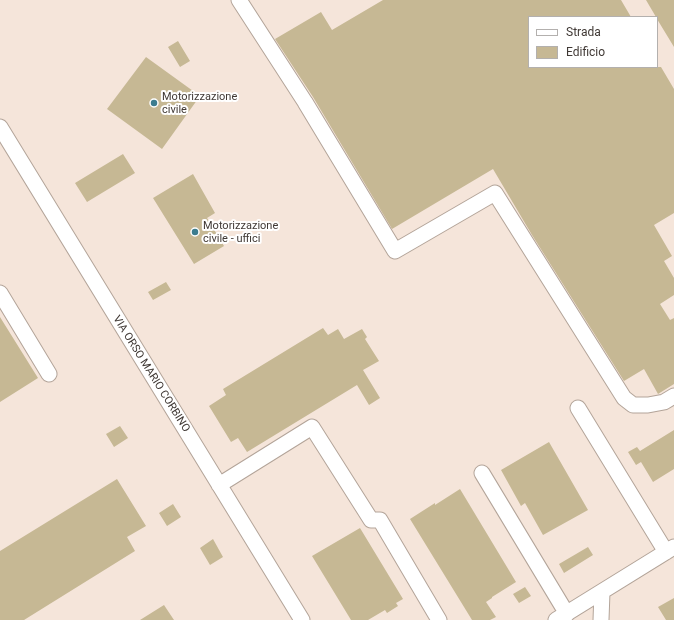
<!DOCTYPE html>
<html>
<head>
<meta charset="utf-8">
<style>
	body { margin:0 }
	#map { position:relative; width:674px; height:620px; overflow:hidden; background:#f5e5da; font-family:Roboto,sans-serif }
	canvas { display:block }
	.legend { position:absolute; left:528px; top:16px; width:130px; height:52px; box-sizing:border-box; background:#fff; border:1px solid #b3b0ae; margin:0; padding:5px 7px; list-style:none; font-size:12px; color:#403935 }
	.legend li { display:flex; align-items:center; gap:8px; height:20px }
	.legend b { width:20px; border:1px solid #b3b0ae }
</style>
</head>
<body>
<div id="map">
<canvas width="674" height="620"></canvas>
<ul class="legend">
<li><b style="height:5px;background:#fff"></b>Strada</li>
<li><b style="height:11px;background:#c6b894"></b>Edificio</li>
</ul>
</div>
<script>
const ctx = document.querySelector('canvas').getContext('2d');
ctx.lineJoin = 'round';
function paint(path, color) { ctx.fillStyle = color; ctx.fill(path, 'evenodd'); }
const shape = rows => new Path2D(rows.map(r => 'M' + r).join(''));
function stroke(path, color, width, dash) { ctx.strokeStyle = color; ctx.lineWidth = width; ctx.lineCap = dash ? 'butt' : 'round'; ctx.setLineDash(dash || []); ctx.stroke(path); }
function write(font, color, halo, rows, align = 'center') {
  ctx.font = font + ' Roboto,sans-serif'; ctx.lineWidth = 4; ctx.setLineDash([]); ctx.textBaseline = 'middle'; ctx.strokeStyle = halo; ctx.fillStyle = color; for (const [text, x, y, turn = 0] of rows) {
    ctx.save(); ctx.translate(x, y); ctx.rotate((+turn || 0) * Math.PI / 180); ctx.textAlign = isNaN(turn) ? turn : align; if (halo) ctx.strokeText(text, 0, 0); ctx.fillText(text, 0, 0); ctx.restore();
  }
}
paint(shape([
	[383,0,621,0,631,17,529,17,529,67,661,67,674,89,674,213,654,225,672,256,664,261,674,278,674,295,660,304,670,320,674,318,674,384,658,394,644,369,624,381,532,235,493,169,392,229,313,97,275,39,321,12,332,30],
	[646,0,674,0,674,47,657,19,657,17,656,17],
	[178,41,190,61,180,67,168,47],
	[146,57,200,96,162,149,107,109],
	[123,154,135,173,87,202,75,183],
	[193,174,215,213,207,218,224,246,194,264,153,198],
	[166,282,171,290,153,300,148,292],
	[0,317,38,378,0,402],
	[323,328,328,335,338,329,344,339,362,329,367,337,365,339,379,361,363,370,380,398,369,405,357,385,247,452,238,438,231,442,209,406,226,395,223,389],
	[120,426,128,438,114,447,106,434],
	[674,430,674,469,653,482,641,462,636,465,628,452,637,447,640,451],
	[549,442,588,510,543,535,525,503,521,506,501,470],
	[117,479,146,526,127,537,135,551,24,620,0,620,0,551],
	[460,489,516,582,492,597,492,598,486,602,496,617,490,620,472,620,410,519,435,503,435,505],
	[173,504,181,517,167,526,159,513],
	[360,528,403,599,396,603,398,606,387,613,385,610,368,620,351,620,312,556],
	[213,539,223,557,210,565,200,548],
	[588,547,593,555,564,573,559,564],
	[525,587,531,596,519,603,513,594],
	[674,598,674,620,666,620,658,607],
	[164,605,174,620,140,620]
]), '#c6b894');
const minor = shape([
	[239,0,305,102,395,251,495,193,624,398,633,405,648,405,664,402,674,396],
	[0,127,302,620],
	[0,293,49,374],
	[578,408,666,552],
	[482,473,567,614],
	[219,485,312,427,371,520,380,520,439,620],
	[556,620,674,547],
	[601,620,602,592]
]);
stroke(minor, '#b3a499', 17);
stroke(minor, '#fff', 15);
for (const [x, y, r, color] of [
	[154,103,4,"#3b7c8f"],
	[195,232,4,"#3b7c8f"]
]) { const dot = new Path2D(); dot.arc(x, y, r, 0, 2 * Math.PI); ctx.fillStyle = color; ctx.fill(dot); stroke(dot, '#fff', 1.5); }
write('11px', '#403935', '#fff', [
	["Motorizzazione",162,97],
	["civile",162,110],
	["Motorizzazione",203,226],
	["civile - uffici",203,239]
], 'left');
write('11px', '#403935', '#fff', [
	["VIA ORSO MARIO CORBINO",151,374,58]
]);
</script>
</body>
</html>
